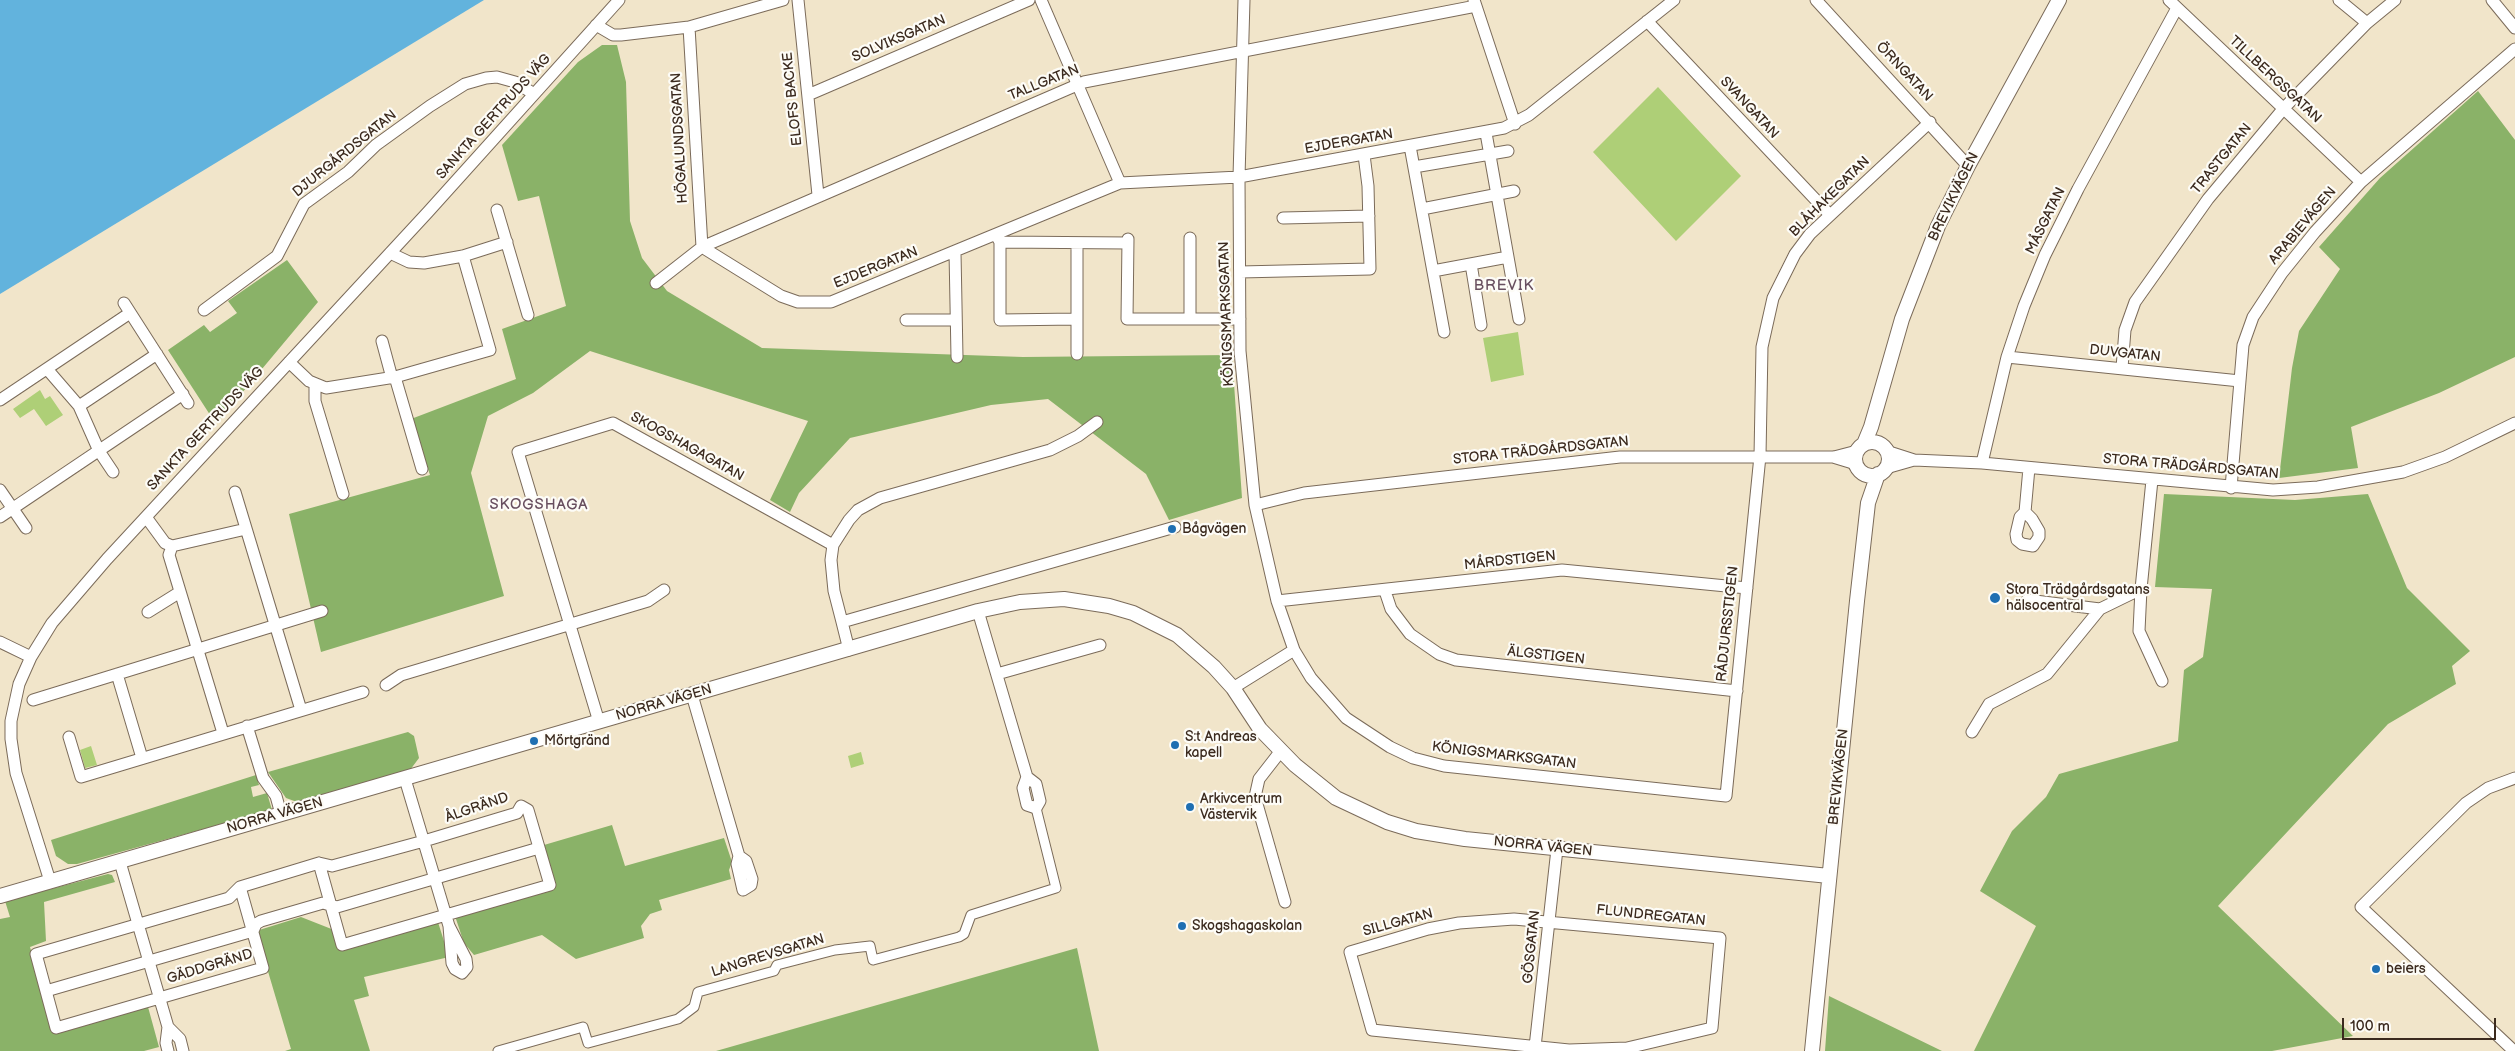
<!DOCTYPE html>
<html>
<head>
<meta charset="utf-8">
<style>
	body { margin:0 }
	#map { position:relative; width:2515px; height:1051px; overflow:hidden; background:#f1e5ca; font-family:"Balsamiq Sans",sans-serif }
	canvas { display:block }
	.scale { position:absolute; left:2342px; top:1018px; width:154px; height:22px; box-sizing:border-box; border:2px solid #3b2a1e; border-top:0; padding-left:6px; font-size:15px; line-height:18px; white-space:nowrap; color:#3b2a1e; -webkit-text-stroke:4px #fdfcf7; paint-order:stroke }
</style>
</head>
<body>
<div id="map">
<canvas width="2515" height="1051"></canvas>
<div class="scale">100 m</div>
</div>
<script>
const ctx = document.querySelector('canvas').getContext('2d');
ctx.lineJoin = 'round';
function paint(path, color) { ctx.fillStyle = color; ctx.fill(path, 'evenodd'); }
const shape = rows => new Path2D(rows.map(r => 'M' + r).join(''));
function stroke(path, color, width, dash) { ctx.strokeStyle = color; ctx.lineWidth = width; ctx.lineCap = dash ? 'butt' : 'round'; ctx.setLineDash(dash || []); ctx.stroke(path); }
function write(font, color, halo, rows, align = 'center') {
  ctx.font = font + ' "Balsamiq Sans",sans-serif'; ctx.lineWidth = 4.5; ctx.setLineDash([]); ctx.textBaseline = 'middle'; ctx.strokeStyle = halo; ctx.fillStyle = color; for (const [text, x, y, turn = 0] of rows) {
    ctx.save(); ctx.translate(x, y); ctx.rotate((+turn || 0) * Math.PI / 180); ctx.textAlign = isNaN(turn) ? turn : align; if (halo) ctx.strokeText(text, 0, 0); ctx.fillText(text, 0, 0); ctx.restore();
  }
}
paint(shape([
	[1658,87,1741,176,1676,241,1593,152],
	[1518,332,1524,375,1491,382,1483,338],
	[40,390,45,399,50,396,63,415,46,426,34,409,20,418,13,409],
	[91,746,97,765,85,768,80,750],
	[861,752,864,764,851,768,848,756]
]), '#aecf77');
paint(shape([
	[602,45,617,45,626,82,630,221,642,258,667,291,762,348,1023,357,1232,355,1242,498,1169,520,1146,474,1048,399,991,405,850,438,799,493,790,512,770,500,808,421,590,351,533,393,488,416,471,473,504,596,321,652,289,514,430,475,411,419,516,379,502,329,566,306,539,196,518,201,502,145,578,62],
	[2478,91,2515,140,2515,357,2439,393,2351,427,2358,468,2279,478,2292,368,2299,331,2340,269,2319,247,2380,178],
	[287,260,318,302,221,418,214,421,168,350,204,325,210,332,237,313,228,301],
	[2164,494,2295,500,2368,494,2407,588,2470,651,2452,666,2456,684,2388,724,2218,906,2353,1036,2272,1051,1974,1051,2036,926,1980,891,2012,831,2046,797,2059,774,2178,741,2184,670,2203,657,2212,589,2155,587],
	[408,732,414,736,419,758,410,770,297,802,286,798,268,772],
	[256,775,259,785,251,787,253,797,267,793,272,810,77,864,68,864,56,856,51,840],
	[612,825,625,866,724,838,732,862,729,870,731,879,659,900,662,910,650,914,641,926,644,938,576,959,542,935,474,955,464,943,455,916,554,886,544,845],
	[108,874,112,875,115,882,44,902,46,941,30,947,56,1034,148,1007,159,1047,144,1051,0,1051,0,919,10,917,5,901],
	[301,917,334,930,339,947,437,919,449,957,364,977,369,996,354,1000,370,1051,285,1051,291,1049,256,931],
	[1077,948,1099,1051,716,1051],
	[1829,996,1942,1051,1825,1051]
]), '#8ab268');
paint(shape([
	[0,0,484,0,0,294]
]), '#62b3dd');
const pedestrian = shape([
	[498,1051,583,1027,588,1043,678,1019,694,1007,698,992,774,971,777,965,835,950,870,946,873,960,959,937,964,934,971,915,1056,888,1036,808]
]);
const minor = shape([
	[798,0,818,195],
	[1041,0,1120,183],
	[1244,0,1239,177,1240,351,1255,505,1277,601,1294,650,1311,678,1346,718,1390,747,1413,758,1444,766,1726,796,1760,456,1762,347,1773,298,1795,254,1810,234,1930,122],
	[1474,0,1515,124],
	[1816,0,1968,166],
	[2169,0,2361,182],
	[2339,0,2367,23],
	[2492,0,2515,28],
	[1647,21,1830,215],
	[596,25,613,35,621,35,689,27,783,0],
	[689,27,702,247],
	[808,95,1029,0],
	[1486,133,1519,319],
	[1410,146,1444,332],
	[1414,167,1508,151],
	[1422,209,1514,191],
	[497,210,528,315],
	[1283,218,1369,216],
	[996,235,1000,242,1000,320,1077,319],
	[1128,239,1127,319,1240,319],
	[1000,242,1128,243],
	[702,247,781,296,798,302,831,302,1120,183,1239,177,1504,128,1529,115,1674,0],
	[955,252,957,357],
	[390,253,409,262,424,263,463,256,507,242],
	[1471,264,1481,325],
	[1433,271,1508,257],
	[1240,272,1370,269,1368,186,1364,155],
	[656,283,702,247,1084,82,1476,6],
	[124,303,188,403],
	[204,310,277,256,304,204,348,172,376,145,430,106,465,84,486,78,497,77,515,82,534,94],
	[1190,319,1190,238],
	[906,320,956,320],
	[382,341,392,378],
	[1077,354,1077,243],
	[2007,357,2240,381],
	[289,362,309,381,326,388,395,377,490,350,463,256],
	[2122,368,2125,330,2135,302,2208,199,2284,108,2367,23,2395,0],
	[47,369,79,406,99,451,113,472],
	[395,377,422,469],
	[315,385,315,401,343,494],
	[0,400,130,313],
	[79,406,157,354],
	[1097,422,1078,436,1050,450,880,498,858,510,849,520,833,545,831,560,834,591,842,622,1175,527],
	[1886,451,1914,460,1982,463,2273,490,2318,487,2403,472,2445,457,2515,423],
	[1834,457,1857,451],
	[1982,463,2007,357,2024,306,2045,255,2078,189,2177,8],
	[1886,468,1914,460],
	[2231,488,2243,345,2253,317,2282,273,2315,232,2361,182,2515,49],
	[0,490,26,528],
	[235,492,301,710],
	[1255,505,1304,493,1620,457,1833,457,1856,464],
	[2025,512,2032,519,2039,531,2039,537,2033,546,2022,544,2017,540,2016,534,2020,517,2025,512,2029,468],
	[0,517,183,394],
	[146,517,165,543,172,546,246,529],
	[172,546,169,555,223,733],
	[2141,589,2139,631,2162,681],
	[1385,591,1391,609,1410,634,1439,654,1456,660,1737,691],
	[2027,600,2100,609],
	[1277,601,1562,570,1747,588],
	[978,611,1027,777,1023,788,1027,805,1036,808,1040,801,1036,784,1027,777],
	[148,612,180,592],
	[842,622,849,650],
	[0,642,31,657],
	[117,674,142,758],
	[997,674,1100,645],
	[386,685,401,675,648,601,664,590],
	[1233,688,1294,650],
	[692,695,739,856,737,864,743,890,751,885,752,879,746,861,739,856],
	[33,700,322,611],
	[599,722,518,452,613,423,833,545],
	[247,726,263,778,276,796,281,814],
	[1972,732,1989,704,2047,674,2100,609,2141,589,2152,480],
	[69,737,81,777,363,692],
	[1280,752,1259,779,1255,797,1285,902],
	[405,779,449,926,452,963,455,969,462,973,467,967,466,959,449,926],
	[120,862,168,1027,166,1043,168,1051],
	[50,881,16,773,11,739,11,721,19,684,31,657,52,623,107,559,428,212,619,0],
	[240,887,263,968,56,1028,36,954,229,898,240,887,319,863,332,866,424,841,517,813,521,806,528,810,550,885,342,945,319,863],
	[1514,919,1720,938,1712,1028,1627,1048,1569,1050,1372,1030,1350,952,1428,929,1459,923,1514,919],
	[46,991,253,931,256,924,261,921,323,903,337,907,539,848],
	[168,1027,180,1039,183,1051],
	[1535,1047,1557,849],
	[2514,1051,2361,907,2466,803,2488,788,2515,778]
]);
const tertiary = shape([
	'1855 459a17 17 0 1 1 34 0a17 17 0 1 1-34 0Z',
	[1864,444,1871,427,1902,319,1938,226,1968,166,2059,0],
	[0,896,978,611,1020,602,1064,599,1109,606,1133,613,1177,635,1214,667,1233,688,1260,729,1295,765,1336,798,1387,822,1416,831,1465,839,1829,876],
	[1812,1051,1857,601,1868,503,1878,474]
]);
stroke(pedestrian, '#7b6b5a', 11);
stroke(minor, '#7b6b5a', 13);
stroke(tertiary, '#7b6b5a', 16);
stroke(pedestrian, '#fff', 9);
stroke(minor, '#fff', 11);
stroke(tertiary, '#fff', 14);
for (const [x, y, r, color] of [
	[1172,529,5,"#1f6fb2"],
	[1995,598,6,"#1f6fb2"],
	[534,741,5,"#1f6fb2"],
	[1175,745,5,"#1f6fb2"],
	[1190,807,5,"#1f6fb2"],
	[1182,926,5,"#1f6fb2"],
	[2376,969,5,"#1f6fb2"]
]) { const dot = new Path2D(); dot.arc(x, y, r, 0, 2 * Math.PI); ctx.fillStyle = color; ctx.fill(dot); stroke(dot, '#fdfcf7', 2); }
write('14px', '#3b2a1e', '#fdfcf7', [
	["SOLVIKSGATAN",899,39,-23],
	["ÖRNGATAN",1904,72,47],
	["TILLBERGSGATAN",2275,80,43],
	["TALLGATAN",1044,83,-22],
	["ELOFS BACKE",793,99,-96],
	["SVANGATAN",1749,108,47],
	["SANKTA GERTRUDS VÄG",494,117,-48],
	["HÖGALUNDSGATAN",680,138,-93],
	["EJDERGATAN",1349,142,-10],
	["DJURGÅRDSGATAN",345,154,-39],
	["TRASTGATAN",2222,159,-51],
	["BLÅHAKEGATAN",1830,197,-45],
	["BREVIKVÄGEN",1954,197,-64],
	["MÅSGATAN",2046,221,-64],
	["ARABIEVÄGEN",2303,226,-50],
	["EJDERGATAN",876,268,-22],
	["KÖNIGSMARKSGATAN",1227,314,-92],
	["DUVGATAN",2125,354,6],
	["SANKTA GERTRUDS VÄG",206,429,-47],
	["SKOGSHAGAGATAN",687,447,29],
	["STORA TRÄDGÅRDSGATAN",1541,451,-6],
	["STORA TRÄDGÅRDSGATAN",2191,467,5],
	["MÅRDSTIGEN",1510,561,-6],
	["RÅDJURSSTIGEN",1728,624,-84],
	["ÄLGSTIGEN",1546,656,6],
	["NORRA VÄGEN",664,703,-16],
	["KÖNIGSMARKSGATAN",1504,756,7],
	["BREVIKVÄGEN",1839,777,-84],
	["ÅLGRÄND",477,808,-19],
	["NORRA VÄGEN",275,816,-16],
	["NORRA VÄGEN",1543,847,6],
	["FLUNDREGATAN",1651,916,6],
	["SILLGATAN",1398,923,-15],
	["GÖSGATAN",1532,947,-84],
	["LANGREVSGATAN",768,956,-17],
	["GÄDDGRÄND",210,967,-17]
]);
write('14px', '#3b2a1e', '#fdfcf7', [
	["Bågvägen",1182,529],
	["Stora Trädgårdsgatans",2006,590],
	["hälsocentral",2006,606],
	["S:t Andreas",1185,737],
	["kapell",1185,753],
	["Mörtgränd",544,741],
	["Arkivcentrum",1200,799],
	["Västervik",1200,815],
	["Skogshagaskolan",1192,926],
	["beiers",2386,969]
], 'left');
ctx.letterSpacing = '1px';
write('15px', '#684f5f', '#fdfcf7', [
	["BREVIK",1504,286],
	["SKOGSHAGA",539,505]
]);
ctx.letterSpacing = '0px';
</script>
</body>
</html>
